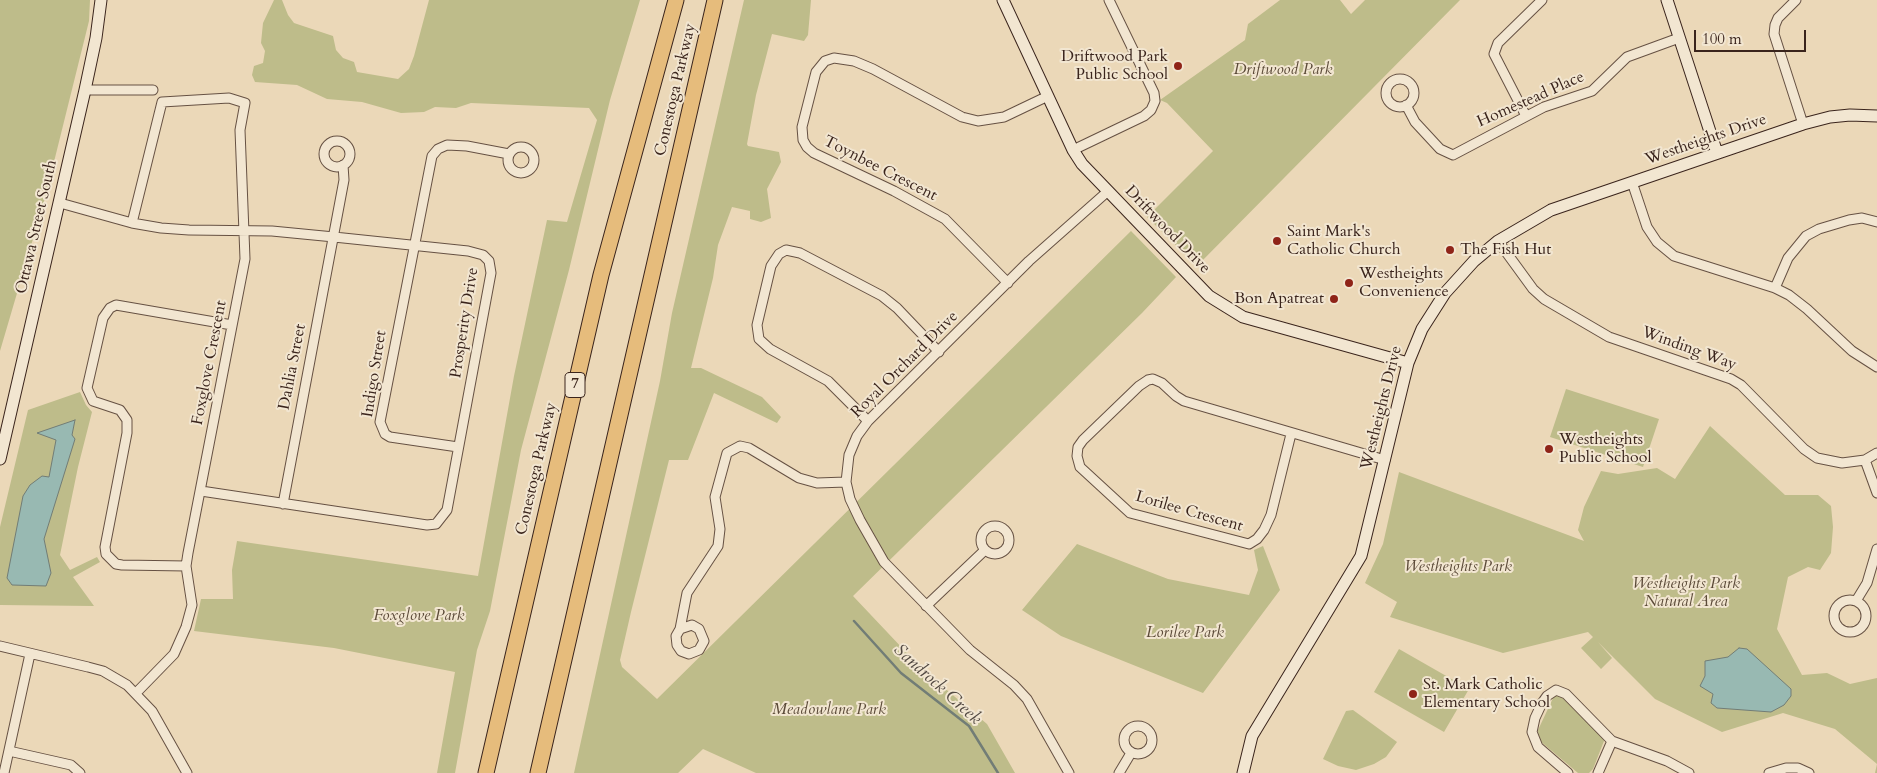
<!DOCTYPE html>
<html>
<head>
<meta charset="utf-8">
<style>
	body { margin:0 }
	#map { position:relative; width:1877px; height:773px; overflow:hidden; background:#ebd8b8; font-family:Cardo,serif }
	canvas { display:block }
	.scale { position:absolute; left:1694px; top:30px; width:112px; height:22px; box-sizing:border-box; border:2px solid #3a241c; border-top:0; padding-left:6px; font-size:15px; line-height:18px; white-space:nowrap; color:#3a241c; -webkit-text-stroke:4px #f2e6d1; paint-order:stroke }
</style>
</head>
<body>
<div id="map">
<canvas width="1877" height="773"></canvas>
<div class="scale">100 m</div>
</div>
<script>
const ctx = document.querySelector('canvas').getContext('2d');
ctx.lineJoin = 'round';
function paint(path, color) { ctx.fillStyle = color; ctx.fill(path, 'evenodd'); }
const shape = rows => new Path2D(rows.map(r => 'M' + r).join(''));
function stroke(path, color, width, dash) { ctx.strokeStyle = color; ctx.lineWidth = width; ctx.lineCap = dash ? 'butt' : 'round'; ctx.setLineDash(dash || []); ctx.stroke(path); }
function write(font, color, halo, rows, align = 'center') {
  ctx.font = font + ' Cardo,serif'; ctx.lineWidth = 4; ctx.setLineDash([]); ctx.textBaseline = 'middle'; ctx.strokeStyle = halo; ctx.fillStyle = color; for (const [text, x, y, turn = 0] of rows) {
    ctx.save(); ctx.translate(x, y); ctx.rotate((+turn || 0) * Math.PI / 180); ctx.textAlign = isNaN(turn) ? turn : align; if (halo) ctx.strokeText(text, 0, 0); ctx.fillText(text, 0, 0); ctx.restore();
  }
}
paint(shape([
	[0,0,90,0,89,21,45,198,0,351],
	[274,0,282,0,288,15,294,23,333,36,336,50,343,58,354,62,357,72,398,79,409,69,414,56,429,0,640,0,610,100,569,270,521,450,490,611,477,650,455,773,437,773,455,672,334,648,194,631,201,599,233,599,232,570,237,541,478,576,514,376,547,220,567,222,597,120,589,108,471,103,456,108,435,107,424,112,401,113,362,102,327,99,297,85,255,82,252,75,254,66,263,63,265,51,261,43,263,23],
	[744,0,811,0,808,35,804,41,772,34,756,95,747,144,748,146,779,152,781,162,767,189,771,218,761,222,750,219,750,211,732,207,718,245,713,278,691,368,701,368,762,397,781,417,777,423,714,393,688,460,669,460,631,612,620,660,622,667,657,699,1131,231,1176,277,1142,313,853,596,922,669,987,724,1015,773,756,773,703,749,678,773,574,773,660,381,672,313],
	[1280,0,1340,0,1351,14,1365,0,1460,0,1197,266,1147,217,1213,151,1167,103,1160,100,1245,40,1248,24],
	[1566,389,1659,419,1643,467,1550,437],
	[80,392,86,405,92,412,78,467,60,555,70,570,97,557,100,562,73,577,94,606,0,605,0,527,28,410],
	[1710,426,1785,495,1818,495,1831,506,1833,527,1831,553,1820,570,1808,567,1788,577,1777,629,1802,675,1827,673,1850,684,1877,678,1877,773,1875,773,1877,764,1835,729,1783,713,1722,732,1655,699,1598,642,1612,658,1601,669,1581,648,1593,637,1588,632,1503,653,1390,617,1397,602,1365,583,1383,544,1399,472,1584,541,1578,530,1584,507,1601,471,1618,474,1657,468,1675,479],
	[1077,544,1168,579,1249,595,1258,570,1254,550,1263,546,1280,590,1203,693,1061,636,1022,610],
	[1399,649,1469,689,1444,732,1374,692],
	[1557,694,1563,695,1603,736,1604,741,1593,769,1589,773,1578,773,1540,741,1538,736,1538,730,1554,696],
	[1353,710,1397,742,1386,757,1374,764,1356,770,1338,766,1323,759,1346,711]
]), '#bebc8a');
const water = shape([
	[75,420,72,435,75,439,44,539,51,573,46,586,12,585,7,578,23,496,30,485,42,476,49,477,56,440,37,433,75,420],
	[1739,648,1747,649,1791,689,1791,696,1784,705,1771,712,1717,708,1711,703,1713,694,1700,686,1705,676,1705,661,1728,657,1739,648]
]);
paint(water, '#98b9b2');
stroke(water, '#727d76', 1);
stroke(shape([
	[854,621,901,673,969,726,998,773]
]), '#727d76', 2.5);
const street = shape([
	[1796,0,1778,18,1775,25,1774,34,1803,124],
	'1386 93a14 14 0 1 1 28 0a14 14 0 1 1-28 0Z',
	[85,90,153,90],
	[1406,105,1415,122,1440,149,1453,155,1544,107,1592,91,1627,57,1679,38],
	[1526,116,1494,54,1498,43,1542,0],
	'324 154a13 13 0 1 1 26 0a13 13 0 1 1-26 0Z',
	'508 160a13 13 0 1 1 26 0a13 13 0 1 1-26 0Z',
	[1073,150,1144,116,1151,110,1155,101,1154,93,1109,0],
	[1632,182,1647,227,1657,242,1674,256,1775,288,1789,295,1807,309,1852,351,1877,367],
	[60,203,132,223,161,228,189,230,272,231,334,237,468,251,483,255,489,261,491,273,447,510,436,524,427,525,201,491],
	[132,223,162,102,229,98,245,103,240,130,245,259,188,553,186,566,192,605,186,627,174,654,136,693],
	[1498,241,1533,289,1544,299,1609,337,1731,379,1741,385,1804,449,1817,458,1842,463,1865,460,1877,453],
	[1008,283,945,219,894,191,814,153,807,147,803,140,802,127,816,72,825,61,834,58,854,61,873,69,962,117,978,121,1004,117,1048,96],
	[1775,288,1788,258,1806,236,1819,229,1849,220,1862,218,1877,222],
	[868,421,828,381,770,349,759,339,757,325,771,266,779,254,786,250,800,253,882,296,897,308,939,352],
	[1291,434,1271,515,1264,530,1257,539,1249,544,1130,513,1080,467,1077,456,1078,447,1083,440,1139,386,1148,380,1153,379,1162,383,1176,396,1184,401,1385,460],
	[458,447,390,437,385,434,380,422,432,156,438,149,447,145,467,146,509,154],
	[1865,460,1877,493],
	[283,504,344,180,343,165],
	'981 540a14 14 0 1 1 28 0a14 14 0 1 1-28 0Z',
	[186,566,122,565,116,564,106,554,105,547,127,433,127,420,120,410,93,401,87,388,103,318,110,308,116,305,232,325],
	'1834 616a16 16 0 1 1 32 0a16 16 0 1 1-32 0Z',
	[1856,601,1867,583,1877,549],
	[926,606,985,550],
	[680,629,692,625,699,629,704,641,699,650,689,654,681,651,677,645,676,636,680,629,687,593,718,546,720,529,715,497,727,453,740,446,749,448,799,478,817,483,846,482],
	[0,646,88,667,103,671,127,685,152,711,187,773],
	'1124 740a14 14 0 1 1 28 0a14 14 0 1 1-28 0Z',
	[9,751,71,765,80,773],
	[4,773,30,654],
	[1069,773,1027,699,1014,685,970,650,884,562,860,520,850,499,846,482,849,455,857,436,868,421,1029,261,1107,192],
	[1119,773,1131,753],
	[1568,773,1538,747,1532,732,1535,718,1542,703,1547,696,1556,690,1566,694,1612,741,1667,761,1689,773],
	[1598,773,1612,741],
	[1769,773,1786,768,1798,768,1809,773]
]);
const secondary = shape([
	[1003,0,1073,150,1082,164,1209,296,1243,317,1408,363],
	[1667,0,1717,153],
	[0,459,85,90,96,38,101,0],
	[1243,773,1252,736,1361,556,1408,363,1422,329,1445,293,1474,261,1498,241,1551,210,1803,124,1830,117,1850,115,1877,116]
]);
const highway = shape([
	[486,773,601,275,676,0],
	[538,773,715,0]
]);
stroke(street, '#665143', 11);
stroke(secondary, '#3a241c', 13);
stroke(highway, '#3a241c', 17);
stroke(street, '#f2e6d1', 9);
stroke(secondary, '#f2e6d1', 11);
stroke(highway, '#e6bc7c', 15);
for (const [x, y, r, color] of [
	[1178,66,5,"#8f2418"],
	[1277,241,5,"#8f2418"],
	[1450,250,5,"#8f2418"],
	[1349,283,5,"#8f2418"],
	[1334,299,5,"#8f2418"],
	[1549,449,5,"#8f2418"],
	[1413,694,5,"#8f2418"]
]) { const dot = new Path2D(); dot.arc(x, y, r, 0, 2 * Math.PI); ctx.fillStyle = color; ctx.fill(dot); stroke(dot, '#f2e6d1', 2); }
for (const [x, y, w] of [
	[575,385,20]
]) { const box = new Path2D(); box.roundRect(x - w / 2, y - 12.5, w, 25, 4); ctx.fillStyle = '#f2e6d1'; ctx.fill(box); stroke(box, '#3a241c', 1); }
write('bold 15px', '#3a241c', null, [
	["7",575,385]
]);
write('16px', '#3a241c', '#f2e6d1', [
	["Driftwood Park",1168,57,"right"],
	["Public School",1168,75,"right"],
	["Saint Mark's",1287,232],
	["Catholic Church",1287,250],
	["The Fish Hut",1460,250],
	["Westheights",1359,274],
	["Convenience",1359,292],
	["Bon Apatreat",1324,299,"right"],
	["Westheights",1559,440],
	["Public School",1559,458],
	["St. Mark Catholic",1423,685],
	["Elementary School",1423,703]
], 'left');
write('italic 16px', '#5b4a38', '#f2e6d1', [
	["Driftwood Park",1283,70],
	["Westheights Park",1458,567],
	["Westheights Park",1686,584],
	["Natural Area",1686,602],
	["Foxglove Park",419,616],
	["Lorilee Park",1185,633],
	["Meadowlane Park",829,710]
]);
write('16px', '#3a241c', '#f2e6d1', [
	["Conestoga Parkway",676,90,-77],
	["Homestead Place",1531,100,-24],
	["Westheights Drive",1706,140,-19],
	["Toynbee Crescent",880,169,27],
	["Ottawa Street South",37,227,-77],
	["Driftwood Drive",1167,230,46],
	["Prosperity Drive",465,323,-81],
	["Winding Way",1689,349,20],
	["Foxglove Crescent",210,363,-79],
	["Royal Orchard Drive",905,365,-45],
	["Dahlia Street",293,367,-79],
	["Indigo Street",375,374,-81],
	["Westheights Drive",1382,408,-76],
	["Conestoga Parkway",537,469,-77],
	["Lorilee Crescent",1189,512,16]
]);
write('italic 18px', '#524942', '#f2e6d1', [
	["Sandrock Creek",937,685,42]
]);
</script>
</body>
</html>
